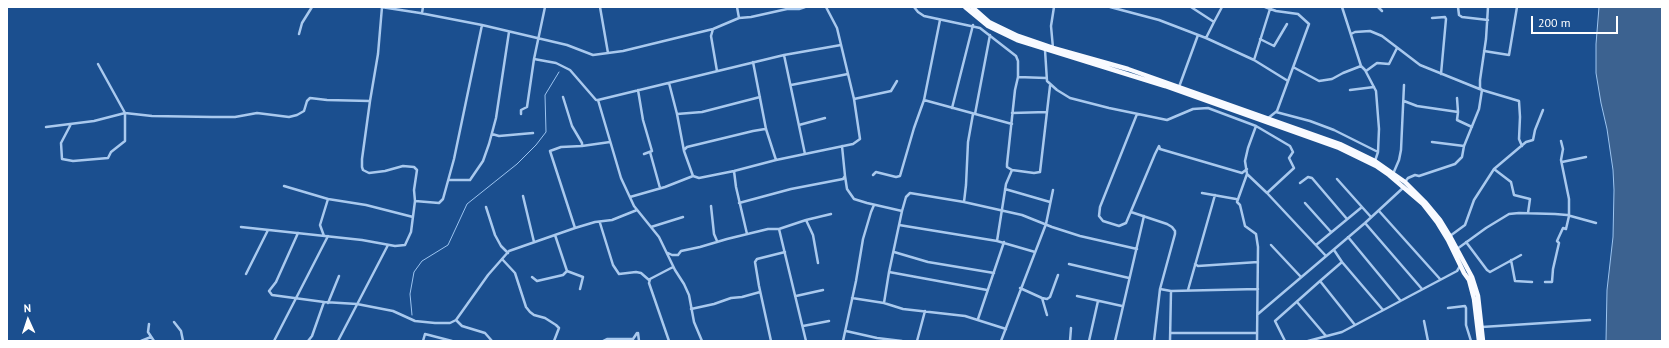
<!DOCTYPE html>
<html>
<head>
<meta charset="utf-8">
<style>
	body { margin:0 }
	#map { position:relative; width:1669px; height:348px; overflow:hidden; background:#1b4f8f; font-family:"PT Sans",sans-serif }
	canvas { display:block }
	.frame { position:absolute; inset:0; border:8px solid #fff; pointer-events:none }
	.north { position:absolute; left:8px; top:300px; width:40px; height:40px; -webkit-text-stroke:3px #1b4f8f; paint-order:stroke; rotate:357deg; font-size:11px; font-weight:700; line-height:16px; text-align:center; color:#fff }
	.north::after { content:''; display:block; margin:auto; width:14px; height:18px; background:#fff; clip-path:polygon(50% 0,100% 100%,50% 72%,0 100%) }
	.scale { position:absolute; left:1531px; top:16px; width:87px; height:18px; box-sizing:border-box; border:2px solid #fff; border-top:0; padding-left:5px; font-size:12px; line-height:14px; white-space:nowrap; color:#fff; -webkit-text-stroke:3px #1b4f8f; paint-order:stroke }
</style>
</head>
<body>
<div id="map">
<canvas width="1669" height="348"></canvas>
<div class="frame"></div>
<div class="north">N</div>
<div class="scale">200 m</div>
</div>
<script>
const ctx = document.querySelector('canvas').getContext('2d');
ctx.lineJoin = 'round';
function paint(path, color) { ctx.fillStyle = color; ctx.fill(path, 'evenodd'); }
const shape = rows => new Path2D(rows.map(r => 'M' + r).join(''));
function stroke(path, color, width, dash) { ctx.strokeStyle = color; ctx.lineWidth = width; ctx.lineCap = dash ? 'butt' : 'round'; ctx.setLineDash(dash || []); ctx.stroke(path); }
const water = shape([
	[1599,7,1662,7,1662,341,1606,341,1607,290,1613,237,1614,190,1613,170,1607,129,1601,103,1596,73,1596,44,1599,7]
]);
paint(water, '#3c6290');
stroke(water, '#9cc4f0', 1);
stroke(shape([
	[412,315,410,294,414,272,422,261,448,245,467,204,517,164,536,145,546,132,545,95,559,72]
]), '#9cc4f0', 1);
stroke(shape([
	[381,7,420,13,482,25,567,45,593,55,623,51,713,29,739,18,751,17,787,9,799,9,805,7],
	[382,7,378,54,370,101,362,159,362,167,363,170,369,173,385,171,403,166,414,167,417,170,414,190,415,201],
	[600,7,608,53],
	[737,7,739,18],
	[914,7,918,12,924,16,980,28,1016,56,1018,61,1018,77,1015,90,1007,164,1007,167,1012,170,1034,173,1040,172,1050,86],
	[1110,7,1159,20,1206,38,1254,60,1288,81],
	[1191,7,1214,22,1206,38],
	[1265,7,1276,11,1298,14,1309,24,1277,111,1267,119],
	[1342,7,1361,66,1365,70,1376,91,1379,129,1378,152,1375,161],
	[1378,7,1382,11],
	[1458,7,1459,15,1462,17,1488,20],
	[422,13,423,7],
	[1432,18,1445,17,1446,19,1441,74],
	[1214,22,1222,7],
	[713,29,711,36,717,71],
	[299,34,302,23,312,7],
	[1351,34,1355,32,1370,31,1382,36,1420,65,1482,90,1519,101,1520,117,1519,139,1522,146],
	[1260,39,1274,46,1287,24],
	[1053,48,1051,26,1054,7],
	[1045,50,1047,81,1057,90,1070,98,1109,108,1167,120,1193,109,1208,108,1256,126,1290,146,1293,152,1289,158,1294,168,1267,193],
	[1484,51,1509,55,1517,7],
	[784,55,805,154],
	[534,59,556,63,570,70,596,100,598,100,621,178,634,206,659,237,675,270,684,284,689,295,694,322,702,341],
	[1254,60,1270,9],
	[753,62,766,129,776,160],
	[1293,67,1319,81,1332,79,1343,73,1361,66],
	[1366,71,1377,63,1389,64,1397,48],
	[1018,77,1046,78],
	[669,83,677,114,684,151,693,176],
	[791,85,848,74],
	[1179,87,1198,35],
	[638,90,643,120,652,151,644,154],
	[1350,90,1374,87],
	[563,97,572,126,582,143,582,146],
	[1457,98,1458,112],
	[854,99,891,91,897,81],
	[598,100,784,55,841,45],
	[924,100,1012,124],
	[1404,101,1417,106,1458,112,1457,120,1472,127],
	[952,108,973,25],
	[1276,112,1310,121,1334,130,1378,152],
	[1012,113,1047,112],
	[521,114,521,110,527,107,534,59,545,7],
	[677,114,702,112,760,97],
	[975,114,990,35],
	[1137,114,1100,207,1099,216,1103,221,1119,226,1126,223,1155,154,1159,146,1160,149,1242,173,1247,169],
	[71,124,61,143,62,159,73,161,108,158,111,152,125,141,125,113,152,116,212,117,235,117,257,113,289,117,297,115,304,111,307,101,310,98,327,100,370,101],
	[799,125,825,118],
	[1256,126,1248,148,1245,161,1247,174,1267,193,1326,256],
	[46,127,94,121,125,113,98,64],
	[492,134,499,136,533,133],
	[610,142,582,146,561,147,550,151,575,228,595,222,612,220,637,210],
	[1432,142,1464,146],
	[684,150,687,147,753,131,765,129],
	[650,152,660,188],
	[1562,162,1586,157],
	[1494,169,1511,182,1514,195,1530,199,1528,213],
	[734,171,736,187,747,234],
	[1247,174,1237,202,1240,205,1245,226,1256,234,1258,247,1257,341],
	[1393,174,1399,160,1401,150,1404,85],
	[873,175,876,172,896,177,900,176,914,128,924,100,940,20],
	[845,176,847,189,854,199,867,203,902,211],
	[1337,179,1362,207],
	[449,180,470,180,483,161,489,144,496,118,509,32],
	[1405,182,1408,178,1415,175,1419,176,1455,164,1462,157,1464,146,1479,109,1482,90,1480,88,1480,80,1486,39,1488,7],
	[1300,183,1308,177,1312,178,1347,219],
	[284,186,328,199,366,205,413,217],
	[1005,189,1050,202],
	[1202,193,1236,199],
	[523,196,534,242],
	[630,197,665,187,693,176,699,178,734,171,776,160,853,144,860,139,854,99,837,28,826,7],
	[964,202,966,185,968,142,973,114],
	[739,203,791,189,843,179,845,176,842,146],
	[1305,203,1331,232],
	[711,206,714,234,717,241],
	[486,207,495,235,501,246,508,253],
	[1379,211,1440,279],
	[1131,212,1167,224,1172,227,1175,231,1175,234,1160,289,1154,341],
	[806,220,813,235,818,263],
	[600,223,613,265,619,274,636,272,641,273,649,280],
	[1365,223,1422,289],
	[899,225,997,241,1035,252],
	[241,227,362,240,395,246,405,245,411,232,415,201,439,203,443,199,454,159,482,25],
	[651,227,683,217],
	[779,229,806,341],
	[298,233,276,282,269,291,272,295,324,302,357,304,393,311,415,321,435,323,450,323,456,320,488,275,509,251,575,228],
	[555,235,567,271,583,277,580,289],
	[324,236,320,225,328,199],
	[1450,236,1465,225,1474,200,1494,169,1526,142,1533,140,1535,130,1543,110],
	[1348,237,1400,300],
	[997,241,1006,184,1012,170],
	[1466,242,1487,270,1490,272,1521,255],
	[1271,245,1301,277],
	[1316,245,1362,207,1371,217],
	[1457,249,1486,228,1509,214,1519,213,1555,214,1567,215,1596,223],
	[1334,250,1342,262,1383,310],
	[894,252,928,262,994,273],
	[668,253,672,255,678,255,681,251,700,247,727,239,768,229,779,229,806,220,831,214],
	[502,259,515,273,526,307,530,312,534,315,545,318,556,325,559,328,554,341],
	[1511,260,1515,281,1532,282],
	[1342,262,1320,281,1355,325],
	[1069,264,1129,278],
	[1195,264,1198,266,1258,262],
	[889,272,987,290],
	[246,274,268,230],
	[532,277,537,281,563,275,567,271],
	[1545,282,1552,282,1553,269,1559,243,1557,241,1563,228,1566,229,1569,216,1569,199,1561,160,1563,149,1561,141],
	[1020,288,1042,298,1047,299,1050,297,1058,275],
	[1160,289,1171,291,1258,289],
	[1188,290,1215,195],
	[796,296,823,290],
	[1077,296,1122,306],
	[852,298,884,303,903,309,965,316,1006,329],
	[1042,298,1047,315],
	[1297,302,1326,336],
	[328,303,339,276],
	[884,303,889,272,902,211,906,197,910,193,964,202,1022,215,1052,227,1080,236,1137,249],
	[1448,308,1465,306,1466,308,1466,325,1471,341],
	[691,309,714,304,731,298,742,297,760,292],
	[1258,314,1365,223,1404,187],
	[978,319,1004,242],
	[456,320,462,326,485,333,492,341],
	[1424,321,1428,341],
	[174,322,181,331,183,341],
	[149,324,148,332,154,341],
	[803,326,829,321],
	[1482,327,1590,320],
	[846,331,877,338,902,341],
	[638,333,639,341],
	[1171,333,1257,333],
	[141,341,151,337],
	[274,341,328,236],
	[308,341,312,336,324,302],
	[338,341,388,245],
	[423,341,425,334,452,341],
	[603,341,607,339,633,339,637,333],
	[669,341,649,283,650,279,673,267],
	[771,341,759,286,755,262,757,259,785,252],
	[843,341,856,281,863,239,871,212,874,205],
	[917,341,925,311],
	[1001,341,1046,224,1053,190],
	[1070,341,1071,328],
	[1089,341,1098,301],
	[1115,341,1144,216],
	[1170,341,1171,291],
	[1285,341,1275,321,1320,281],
	[1308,341,1342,332,1457,271,1460,266]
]), '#a9c9ee', 2.5);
stroke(shape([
	[965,7,988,26,1017,40,1165,86,1339,148,1376,166,1389,175,1423,204,1437,222,1448,240,1464,273,1469,280,1474,299,1479,341],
	[972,7,989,22,1018,36,1053,48,1128,69,1340,144,1375,161,1405,182,1425,202,1440,220,1451,238,1472,277,1478,296,1483,341]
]), '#f8faff', 4.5);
</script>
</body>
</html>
